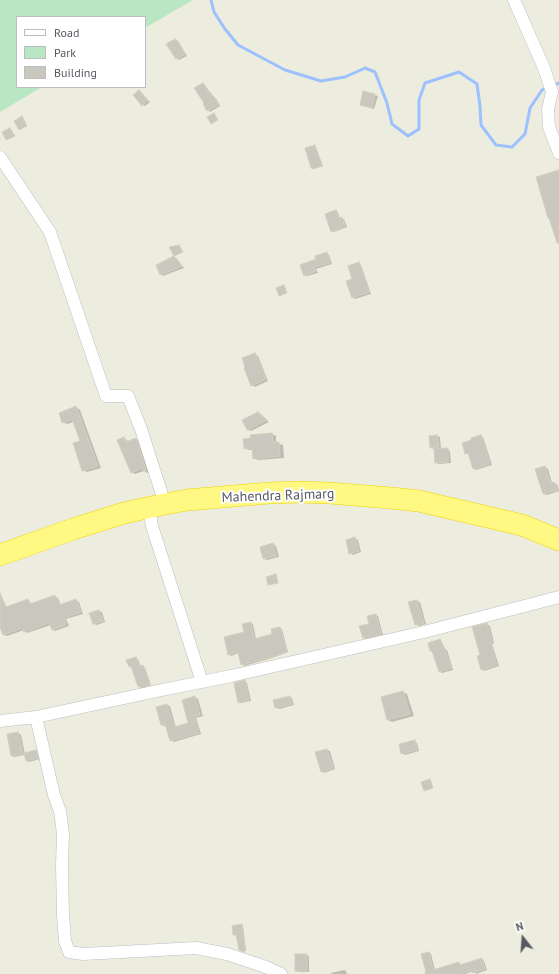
<!DOCTYPE html>
<html>
<head>
<meta charset="utf-8">
<style>
	body { margin:0 }
	#map { position:relative; width:559px; height:974px; overflow:hidden; background:#ededdf; font-family:"PT Sans",sans-serif }
	canvas { display:block }
	.legend { position:absolute; left:16px; top:16px; width:130px; height:72px; box-sizing:border-box; background:#fff; border:1px solid #bcbdc0; margin:0; padding:5px 7px; list-style:none; font-size:12px; color:#585a62 }
	.legend li { display:flex; align-items:center; gap:8px; height:20px }
	.legend b { width:20px; border:1px solid #bcbdc0 }
	.north { position:absolute; left:503px; top:918px; width:40px; height:40px; -webkit-text-stroke:3px #fff; paint-order:stroke; rotate:343deg; font-size:11px; font-weight:700; line-height:16px; text-align:center; color:#585a62 }
	.north::after { content:''; display:block; margin:auto; width:14px; height:18px; background:#585a62; clip-path:polygon(50% 0,100% 100%,50% 72%,0 100%) }
</style>
</head>
<body>
<div id="map">
<canvas width="559" height="974"></canvas>
<ul class="legend">
<li><b style="height:5px;background:#fff"></b>Road</li>
<li><b style="height:11px;background:#b9e7c3"></b>Park</li>
<li><b style="height:11px;background:#cac8be"></b>Building</li>
</ul>
<div class="north">N</div>
</div>
<script>
const ctx = document.querySelector('canvas').getContext('2d');
ctx.lineJoin = 'round';
function paint(path, color) { ctx.fillStyle = color; ctx.fill(path, 'evenodd'); }
const shape = rows => new Path2D(rows.map(r => 'M' + r).join(''));
function stroke(path, color, width, dash) { ctx.strokeStyle = color; ctx.lineWidth = width; ctx.lineCap = dash ? 'butt' : 'round'; ctx.setLineDash(dash || []); ctx.stroke(path); }
function write(font, color, halo, rows, align = 'center') {
  ctx.font = font + ' "PT Sans",sans-serif'; ctx.lineWidth = 4; ctx.setLineDash([]); ctx.textBaseline = 'middle'; ctx.strokeStyle = halo; ctx.fillStyle = color; for (const [text, x, y, turn = 0] of rows) {
    ctx.save(); ctx.translate(x, y); ctx.rotate((+turn || 0) * Math.PI / 180); ctx.textAlign = isNaN(turn) ? turn : align; if (halo) ctx.strokeText(text, 0, 0); ctx.fillText(text, 0, 0); ctx.restore();
  }
}
paint(shape([
	[0,0,193,0,145,28,145,17,17,17,17,87,42,87,0,112]
]), '#b9e7c3');
paint(shape([
	[175,40,178,41,187,56,179,60,177,58],
	[203,84,217,100,220,106,210,112,208,110],
	[364,92,378,96,374,109,361,105],
	[141,93,150,102,145,106,143,105],
	[315,146,323,166,314,169,312,167],
	[336,211,338,212,340,219,344,219,347,227,334,232,332,231],
	[327,253,329,255,332,264,316,269,318,273,307,276,304,275,318,259],
	[174,257,177,259,184,268,163,276,161,274],
	[359,264,361,265,371,294,355,299,353,297,353,280],
	[255,354,258,356,268,381,255,387,252,385],
	[76,407,80,410,101,468,87,472,83,470,82,442,74,422,67,424,63,422],
	[261,415,269,422,251,431,248,430,244,420],
	[272,434,276,436,276,443,283,445,284,458,258,460,254,458,253,450,249,450,245,448],
	[437,436,440,437,441,449,447,449,450,451,451,463,438,464,436,462,435,449,431,448],
	[481,436,483,437,492,465,476,470,474,468,470,454,466,453,472,441,472,439],
	[124,438,129,442,136,439,140,441,149,472,147,473,144,471,135,474,132,472],
	[545,467,548,469,552,483,557,484,559,491,547,495,544,494],
	[355,538,358,540,361,552,353,555,350,553],
	[273,544,276,546,279,557,267,560,264,559],
	[55,596,58,598,61,606,76,600,79,602,83,614,66,619,69,626,55,631,52,629,51,625,27,633,24,630,7,636,4,635,0,625,0,606,5,605,8,607,28,600,32,604],
	[417,601,420,602,426,624,419,626,416,625,409,603],
	[99,611,102,612,105,622,97,625,94,624,91,614],
	[376,615,378,616,383,635,366,639,364,638],
	[251,623,253,624,256,639,273,635,280,628,282,629,288,652,269,659,244,666,242,664,239,653,231,656,229,654,245,633],
	[487,624,490,626,494,643,492,644,499,666,484,671,482,669,481,656],
	[440,640,442,642,445,649,447,650,453,670,442,673,440,672,433,652,431,651],
	[136,658,138,659,141,667,145,668,151,685,142,688,139,687,133,668,130,667],
	[245,682,247,683,251,701,241,703,239,702],
	[403,692,407,694,414,716,392,722,388,720],
	[195,697,198,699,203,716,196,718,201,734,174,742,171,740,167,725,164,726,162,725,157,707,167,705,170,706,176,728,190,724],
	[290,697,292,698,294,705,279,709,276,707],
	[18,733,21,735,25,754,36,751,38,753,40,759,29,762,26,761,25,755,14,757,12,756],
	[414,741,417,743,419,751,405,755,402,753],
	[327,750,330,751,335,769,324,773,322,771,316,753],
	[242,926,243,926,246,951,241,950,237,935],
	[429,953,431,954,435,970,458,963,461,965,482,959,484,961,487,970,476,974,473,971,465,974,428,974],
	[306,955,309,956,309,972,299,972,296,971],
	[344,970,346,971,347,974,331,974,331,973]
]), '#0003');
stroke(shape([
	[211,0,214,12,225,29,238,45,285,70,321,81,345,77,365,68,375,72,387,103,392,124,408,136,419,129,419,100,425,83,459,72,477,84,480,106,481,125,496,145,512,147,525,134,530,108,542,90,547,88],
	[552,86,559,83]
]), '#9dc0ff', 3);
const building = shape([
	[175,39,185,54,176,59,166,44,175,39],
	[203,83,214,98,215,98,218,105,207,111,203,104,204,103,194,88,203,83],
	[139,90,148,100,142,106,133,95,139,90],
	[363,91,375,94,372,108,360,105,363,91],
	[214,113,218,120,211,124,207,117,214,113],
	[22,116,27,126,19,130,14,121,22,116],
	[10,128,15,136,6,140,2,132,10,128],
	[315,145,322,165,313,169,311,168,305,148,315,145],
	[559,170,559,243,557,243,549,218,548,218,536,177,559,170],
	[336,210,339,218,342,217,345,226,331,232,325,214,336,210],
	[179,245,183,252,174,256,169,247,179,245],
	[327,252,330,263,314,267,316,271,304,276,300,265,316,259,315,256,327,252],
	[174,256,182,266,160,275,156,265,174,256],
	[359,262,369,292,352,298,346,281,352,279,348,266,359,262],
	[284,285,287,293,279,296,276,288,284,285],
	[255,353,266,379,251,386,244,368,245,367,242,358,255,353],
	[76,406,98,466,82,471,73,443,80,441,72,419,62,423,59,413,76,406],
	[258,412,267,420,247,430,242,420,258,412],
	[272,433,273,442,279,442,280,456,253,459,252,448,244,449,243,439,251,438,250,435,272,433],
	[437,435,439,447,430,448,429,436,437,435],
	[481,435,490,464,473,469,468,453,465,454,462,443,471,440,471,438,481,435],
	[124,437,126,442,136,438,146,470,143,471,142,468,131,473,117,440,124,437],
	[448,448,448,462,435,463,434,449,448,448],
	[545,466,550,483,554,482,557,490,543,494,535,469,545,466],
	[355,537,359,551,349,554,346,540,355,537],
	[273,543,276,556,263,559,260,547,273,543],
	[276,574,278,583,268,585,266,577,276,574],
	[0,593,6,607,28,599,30,604,55,595,59,605,76,599,81,612,64,618,66,625,52,630,49,623,24,632,22,628,3,635,0,627,0,593],
	[417,600,424,623,415,625,408,602,417,600],
	[99,610,103,621,93,624,89,613,99,610],
	[376,614,381,634,363,638,359,626,369,624,367,616,376,614],
	[251,622,254,639,272,634,271,629,280,627,287,651,272,657,241,665,238,652,228,655,224,637,244,632,242,624,251,622],
	[487,623,492,642,490,642,497,665,481,670,477,656,480,655,472,627,487,623],
	[440,639,443,648,444,647,451,668,439,672,432,651,430,651,428,643,440,639],
	[136,657,139,667,143,665,150,684,138,687,131,666,129,667,126,660,136,657],
	[245,680,249,700,238,703,234,683,245,680],
	[403,691,410,714,387,720,381,697,403,691],
	[195,696,200,715,194,717,199,733,170,741,165,724,161,725,156,707,167,704,174,727,188,723,182,700,195,696],
	[290,696,292,704,275,708,273,700,290,696],
	[18,732,23,754,11,756,7,734,18,732],
	[415,740,417,750,401,754,399,744,415,740],
	[327,749,333,768,321,772,315,752,327,749],
	[36,750,38,758,26,761,24,753,36,750],
	[430,779,433,788,424,791,421,782,430,779],
	[242,924,245,951,244,952,239,950,236,935,233,935,232,926,242,924],
	[429,952,433,970,459,962,460,965,482,958,485,969,472,973,471,970,459,974,425,974,425,972,426,972,421,954,429,952],
	[295,954,307,954,307,971,295,971,295,954]
]);
paint(building, '#cac8be');
stroke(building, '#d2cfbd', 1);
const street = shape([
	[514,0,544,68,552,92,548,109,549,127,559,153],
	[0,157,50,232,106,396,128,396,141,429,165,504],
	[149,508,152,526,202,682],
	[36,717,54,795,60,811,63,834,62,865,63,915,65,941,69,952,83,954,196,948,227,954,266,967,281,974],
	[0,721,36,717,162,690,231,676,424,632,559,597]
]);
const highway = shape([
	[0,555,73,529,124,513,165,504,187,500,269,493,299,492,329,493,391,498,419,501,522,525,559,540]
]);
stroke(street, '#bcbdc4', 13);
stroke(highway, '#ecd300', 22);
stroke(street, '#fff', 12);
stroke(highway, '#fff984', 21);
write('14px', '#585a62', '#fff', [
	["Mahendra Rajmarg",278,496,-2]
]);
</script>
</body>
</html>
